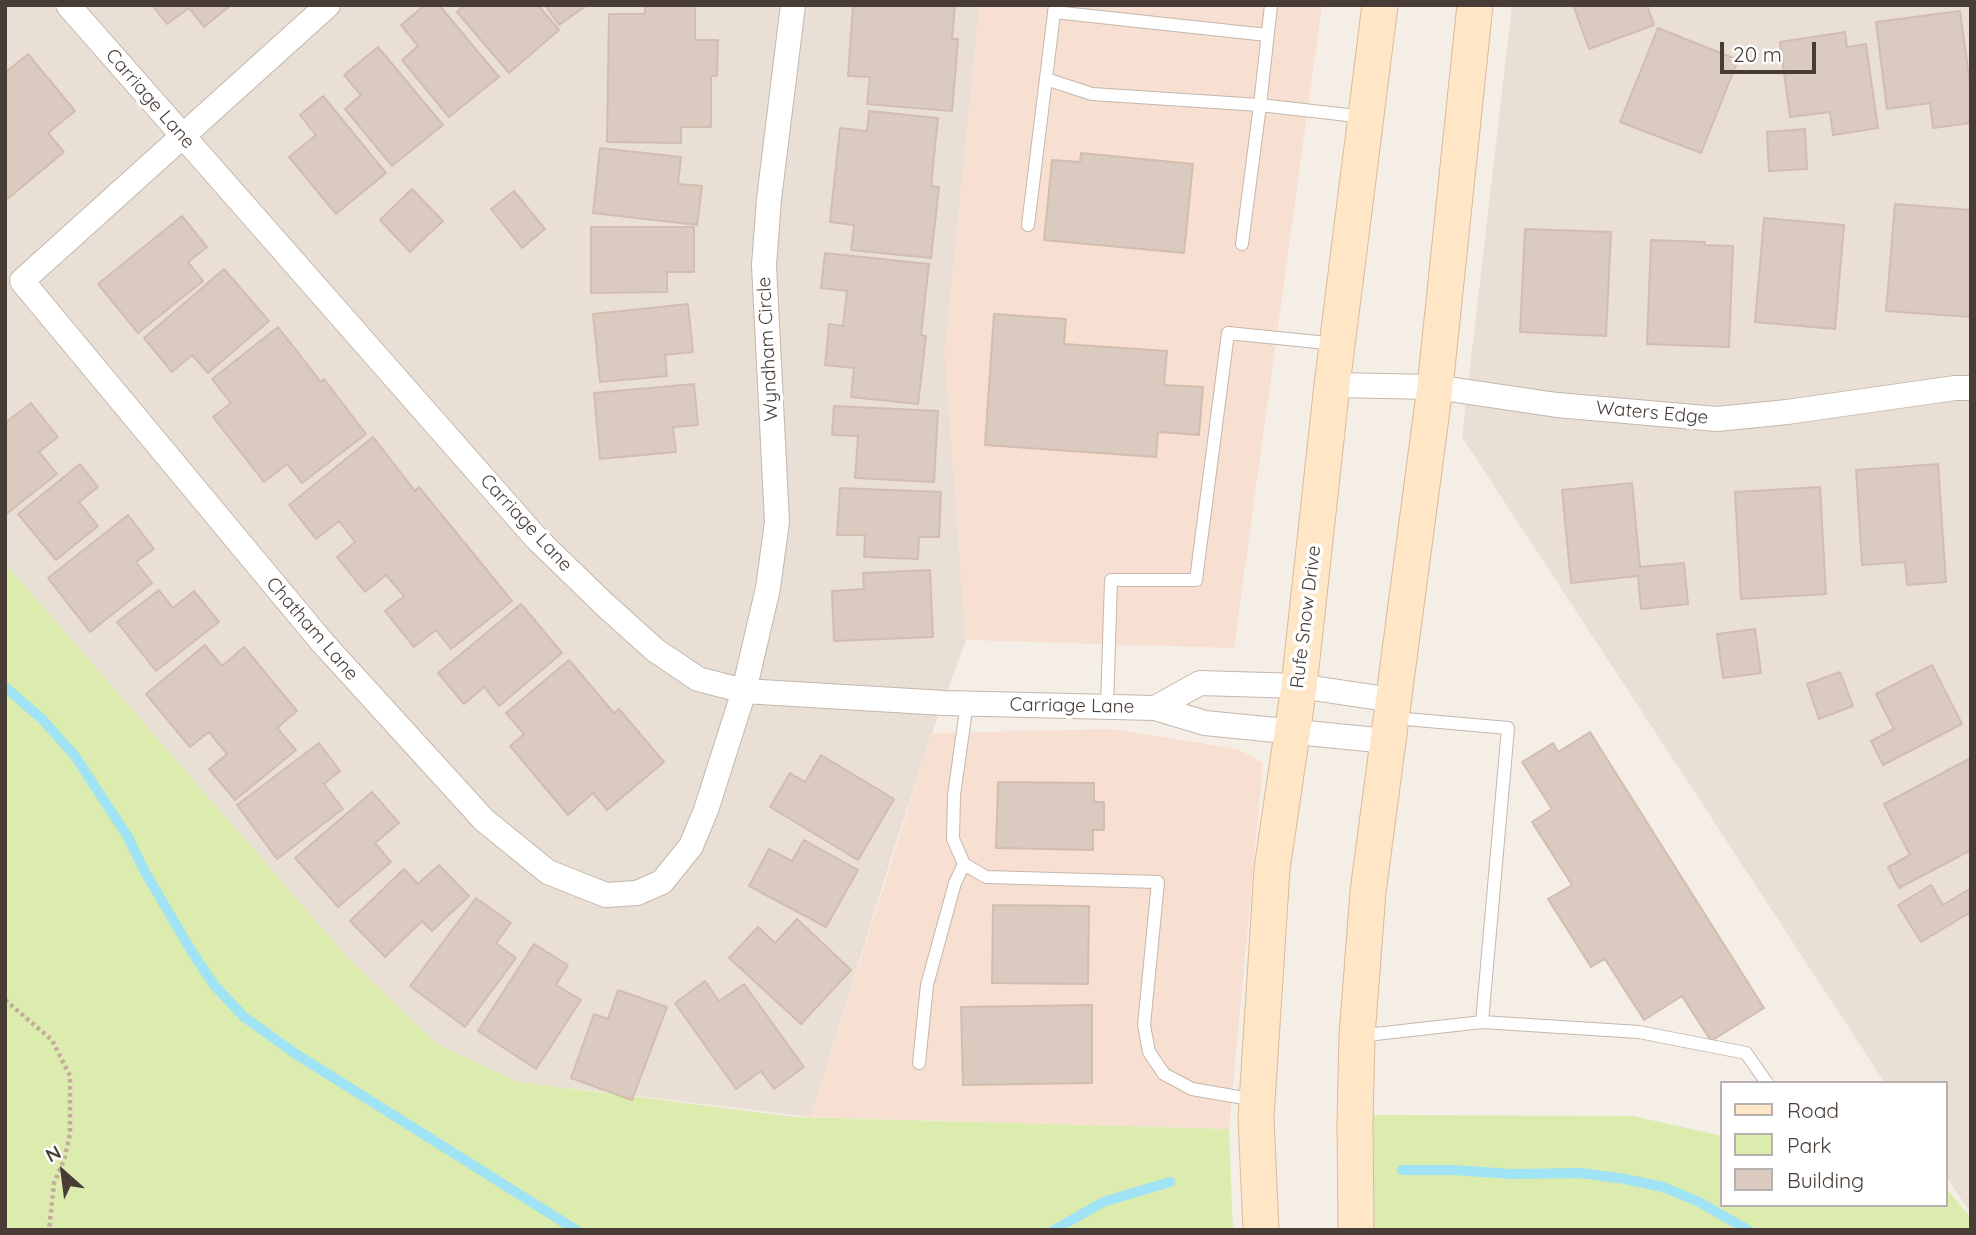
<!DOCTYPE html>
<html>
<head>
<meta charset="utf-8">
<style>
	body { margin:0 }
	#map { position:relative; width:1976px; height:1235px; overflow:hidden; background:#f5eee7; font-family:Quicksand,sans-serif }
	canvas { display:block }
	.frame { position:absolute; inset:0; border:7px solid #483d36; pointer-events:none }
	.legend { position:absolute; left:1720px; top:1081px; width:228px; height:126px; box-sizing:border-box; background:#fff; border:2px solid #b6b1af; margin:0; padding:9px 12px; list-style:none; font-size:21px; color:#483d36 }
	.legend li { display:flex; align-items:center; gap:14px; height:35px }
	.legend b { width:35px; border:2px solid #b6b1af }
	.north { position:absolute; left:28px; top:1137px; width:70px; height:70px; -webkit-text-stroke:5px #fff; paint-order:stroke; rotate:332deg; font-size:19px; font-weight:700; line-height:28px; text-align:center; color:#483d36 }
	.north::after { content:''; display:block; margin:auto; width:24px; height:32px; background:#483d36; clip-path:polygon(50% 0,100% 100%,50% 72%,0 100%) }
	.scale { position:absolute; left:1720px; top:42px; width:96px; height:32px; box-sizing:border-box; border:4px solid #483d36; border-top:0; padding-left:9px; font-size:21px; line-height:24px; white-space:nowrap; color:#483d36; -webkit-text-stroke:5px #fff; paint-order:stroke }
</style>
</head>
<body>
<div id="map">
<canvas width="1976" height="1235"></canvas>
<div class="frame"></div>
<ul class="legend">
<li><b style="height:9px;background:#ffe6c7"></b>Road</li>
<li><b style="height:19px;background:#dcebae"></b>Park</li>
<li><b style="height:19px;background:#dacabf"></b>Building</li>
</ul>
<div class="north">N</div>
<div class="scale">20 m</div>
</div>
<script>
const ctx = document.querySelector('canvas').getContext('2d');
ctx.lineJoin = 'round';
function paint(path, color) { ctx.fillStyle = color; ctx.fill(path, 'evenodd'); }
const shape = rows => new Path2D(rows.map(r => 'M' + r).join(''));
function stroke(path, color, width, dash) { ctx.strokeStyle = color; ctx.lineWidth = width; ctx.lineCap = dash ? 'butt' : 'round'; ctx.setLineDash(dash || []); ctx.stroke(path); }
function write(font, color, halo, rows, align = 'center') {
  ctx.font = font + ' Quicksand,sans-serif'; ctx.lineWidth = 7; ctx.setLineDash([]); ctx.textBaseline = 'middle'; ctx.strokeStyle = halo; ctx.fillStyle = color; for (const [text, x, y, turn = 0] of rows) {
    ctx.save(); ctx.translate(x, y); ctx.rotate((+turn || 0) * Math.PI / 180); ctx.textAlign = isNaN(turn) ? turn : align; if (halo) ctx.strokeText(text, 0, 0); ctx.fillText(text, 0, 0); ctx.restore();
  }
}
paint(shape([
	[5,5,980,5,945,353,966,640,932,733,892,855,811,1117,519,1082,438,1045,348,958,5,563],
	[1512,5,1971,5,1971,1214,1946,1176,1946,1083,1885,1083,1462,437]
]), '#e9dfd5');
paint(shape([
	[980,5,1322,5,1234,648,966,640,945,353],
	[1111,729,1238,749,1263,763,1229,1129,811,1117,932,733]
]), '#f7e0d1');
paint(shape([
	[5,563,348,958,438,1045,519,1082,795,1117,1229,1129,1233,1230,5,1230],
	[1369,1115,1633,1116,1722,1136,1722,1205,1946,1205,1946,1188,1971,1218,1971,1230,1373,1230]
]), '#dcebae');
stroke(shape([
	[5,687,42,719,75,756,128,837,145,872,192,952,214,985,244,1017,296,1054,576,1230],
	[1402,1170,1453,1170,1512,1174,1581,1173,1625,1179,1663,1187,1699,1202,1748,1230],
	[1054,1230,1103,1202,1170,1182]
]), '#a0e3f5', 10);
const building = shape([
	[152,5,231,5,204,27,189,8,167,24,152,5],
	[425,5,439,5,499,77,449,117,402,60,418,46,401,25,425,5],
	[465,5,538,5,559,30,509,73,457,12,465,5],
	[545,5,587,5,559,25,545,5],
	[645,5,695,5,695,40,718,40,717,76,711,76,711,127,681,127,681,143,607,142,609,14,645,14,645,5],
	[853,5,955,5,952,39,958,39,952,111,867,104,870,77,848,76,853,5],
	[1573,5,1647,5,1654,25,1589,49,1573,5],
	[1960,11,1971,91,1971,123,1933,128,1930,103,1887,109,1876,22,1960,11],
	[1658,28,1738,60,1701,153,1620,122,1658,28],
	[1845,32,1847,47,1866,44,1878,128,1833,135,1830,112,1790,117,1780,42,1845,32],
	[378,47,443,125,392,166,345,109,361,95,344,75,378,47],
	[28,54,75,111,48,133,64,152,5,201,5,73,28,54],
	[323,96,386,173,336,214,289,157,316,135,300,115,323,96],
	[869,111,938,118,931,186,939,187,931,258,851,250,854,225,830,222,840,128,867,131,869,111],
	[1805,129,1807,169,1769,171,1767,132,1805,129],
	[600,148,681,157,678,184,702,186,697,225,593,213,600,148],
	[1081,153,1193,164,1184,253,1044,240,1052,160,1080,162,1081,153],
	[412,189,443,221,410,252,380,220,412,189],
	[514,191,545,229,522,248,491,209,514,191],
	[1895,204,1971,210,1971,317,1886,311,1895,204],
	[182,216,207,247,188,262,203,281,138,333,98,284,182,216],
	[1764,218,1844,225,1835,329,1755,322,1764,218],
	[591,227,694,227,694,272,667,272,667,292,591,293,591,227],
	[1525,229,1611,232,1606,336,1520,332,1525,229],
	[1651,240,1705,242,1705,245,1733,246,1729,347,1647,344,1651,240],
	[825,253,929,264,921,335,926,336,918,404,851,397,854,368,825,365,829,324,843,326,847,291,821,288,825,253],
	[224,269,269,321,208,373,192,355,172,372,144,338,224,269],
	[688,304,693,352,665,355,667,376,600,382,593,314,688,304],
	[994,314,1066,319,1064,344,1167,351,1164,385,1203,387,1199,435,1158,432,1156,457,985,445,994,314],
	[278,327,321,382,324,379,366,434,302,483,287,464,264,482,213,417,231,403,212,379,278,327],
	[694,384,698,425,673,427,676,452,600,459,594,393,694,384],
	[31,403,58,437,39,452,57,474,5,515,5,423,31,403],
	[834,406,938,411,934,482,855,478,858,436,832,435,834,406],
	[373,437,415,491,419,487,512,601,451,649,436,630,414,647,385,611,404,596,386,575,365,592,337,557,355,542,339,521,316,539,289,505,373,437],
	[80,464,98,487,79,502,98,526,56,560,18,514,80,464],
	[1938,464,1946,582,1907,585,1905,562,1862,565,1856,470,1938,464],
	[1632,483,1640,567,1684,563,1688,604,1641,609,1638,576,1571,583,1562,490,1632,483],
	[1820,487,1826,594,1741,599,1735,492,1820,487],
	[840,488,941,492,939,537,919,537,918,559,864,557,865,535,837,535,840,488],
	[128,515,154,549,136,562,152,583,90,632,48,578,128,515],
	[930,570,933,637,834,641,832,591,864,589,863,573,930,570],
	[159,590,173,608,194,591,219,622,156,671,117,622,159,590],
	[521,604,562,653,499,706,484,687,464,704,438,673,521,604],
	[1755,629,1761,673,1723,678,1717,634,1755,629],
	[205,645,222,666,244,647,297,711,277,728,296,750,235,800,209,769,227,754,209,732,190,747,146,694,205,645],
	[569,660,614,713,619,709,664,762,607,810,593,793,568,815,510,746,524,734,506,713,569,660],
	[1932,665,1962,724,1883,765,1871,741,1894,729,1876,694,1932,665],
	[1840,672,1853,706,1819,719,1807,684,1840,672],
	[1590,732,1764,1008,1711,1041,1682,996,1644,1020,1605,959,1591,967,1548,899,1572,885,1532,822,1552,809,1522,762,1553,743,1558,752,1590,732],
	[319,743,340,771,324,784,343,809,277,859,237,805,319,743],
	[821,755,894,799,858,860,770,807,790,773,805,782,821,755],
	[1971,758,1971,850,1899,888,1888,867,1910,855,1884,804,1971,758],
	[998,782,1094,783,1094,802,1104,802,1104,830,1093,830,1093,850,996,848,998,782],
	[372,792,399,823,375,843,391,862,338,907,295,858,372,792],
	[804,840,858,870,826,927,749,886,769,849,792,861,804,840],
	[439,865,469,896,432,931,422,921,385,957,350,921,404,869,418,884,439,865],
	[1931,885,1943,905,1971,888,1971,912,1921,942,1898,905,1931,885],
	[476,898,511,923,496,943,516,958,465,1027,410,986,476,898],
	[993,905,1089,906,1088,984,992,983,993,905],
	[797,919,851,970,801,1024,729,958,758,927,775,943,797,919],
	[534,944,568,965,556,985,581,1000,536,1069,478,1031,534,944],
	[705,981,719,1001,744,984,804,1067,774,1089,761,1071,736,1089,675,1003,705,981],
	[618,990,667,1007,632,1100,571,1078,594,1014,608,1019,618,990],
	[1092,1005,1092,1083,963,1085,961,1007,1092,1005]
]);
paint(building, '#dacabf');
stroke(building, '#d2bdaf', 2);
const lane = shape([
	[1271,5,1260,105,1365,117],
	[1054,12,1267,35],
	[1046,79,1092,94,1260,105,1242,244],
	[1028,225,1055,5],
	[967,703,954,795,953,839,964,864,986,877,1158,882,1144,1025,1149,1052,1164,1074,1192,1089,1256,1100],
	[1107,707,1111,580,1196,580,1228,333,1337,344],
	[1394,718,1508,728,1482,1022],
	[1358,1036,1482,1022,1639,1032,1746,1053,1767,1083],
	[919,1063,927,985,955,883,964,864]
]);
const street = shape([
	[68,5,537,539,604,604,655,650,698,679,744,691,944,703,1155,708,1205,723,1387,741],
	[328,5,22,281,322,642,484,820,548,872,606,895,637,893,662,882,691,846,706,810,744,691,768,588,777,522,764,265,769,199,793,5],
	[1332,385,1435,387,1557,405,1717,419,1787,412,1955,388,1971,388],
	[1155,708,1200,683,1299,686,1393,700]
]);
const secondary = shape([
	[1261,1230,1256,1118,1272,869,1299,686,1332,385,1380,5],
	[1356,1230,1355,1123,1357,1036,1368,892,1435,387,1475,5]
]);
stroke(lane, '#c4b7ac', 14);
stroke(street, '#c4b7ac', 26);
stroke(secondary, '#dabb97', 37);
stroke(shape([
	[5,1000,52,1040,70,1076,70,1134,64,1160,54,1183,49,1230]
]), '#c3ac9a', 4.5, [3.5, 3.5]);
stroke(lane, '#fff', 12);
stroke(street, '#fff', 24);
stroke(secondary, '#ffe6c7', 35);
write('19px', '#483d36', '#fff', [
	["Carriage Lane",150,99,49],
	["Wyndham Circle",768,349,-93],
	["Waters Edge",1652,413,5],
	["Carriage Lane",526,523,47],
	["Rufe Snow Drive",1306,617,-83],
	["Chatham Lane",312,629,49],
	["Carriage Lane",1072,706,1]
]);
</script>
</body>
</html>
